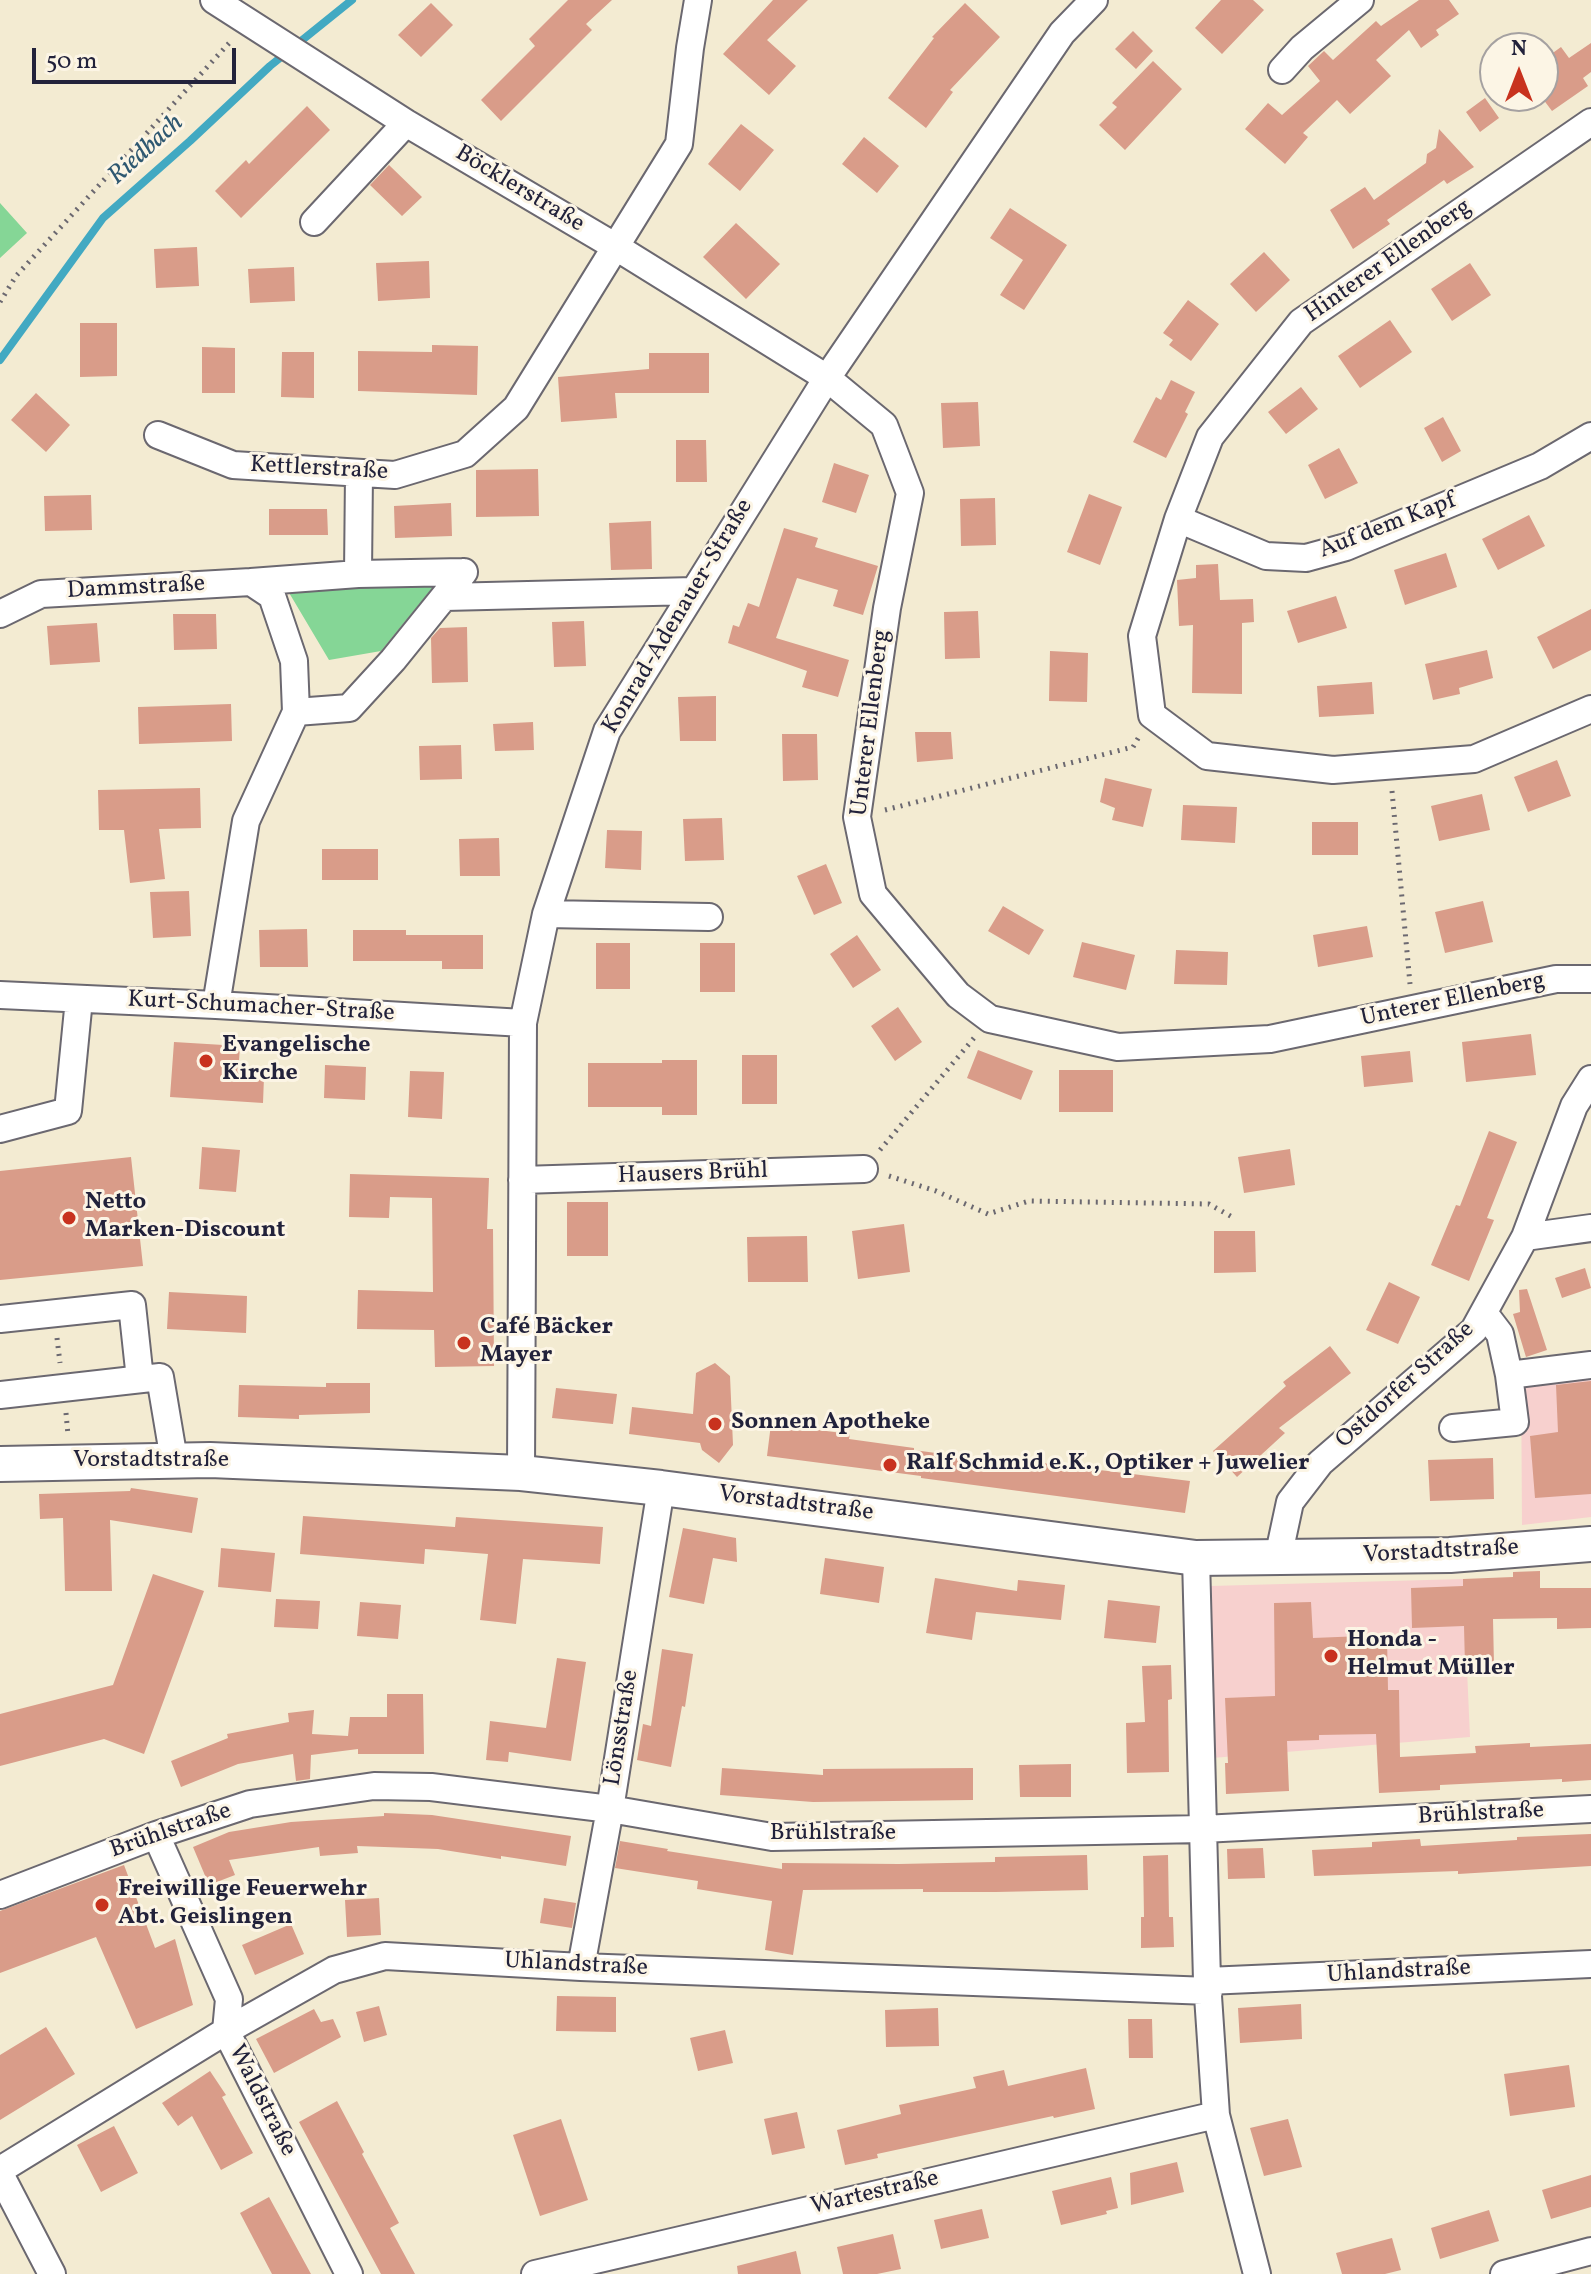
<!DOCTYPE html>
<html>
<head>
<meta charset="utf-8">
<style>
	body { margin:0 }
	#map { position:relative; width:1591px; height:2274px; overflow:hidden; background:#f3ebd2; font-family:Vollkorn,serif }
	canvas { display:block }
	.north { position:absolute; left:1479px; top:32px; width:80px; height:80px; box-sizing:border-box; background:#fcf5e5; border:2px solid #a5a1a1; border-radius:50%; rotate:0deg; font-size:22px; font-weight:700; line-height:32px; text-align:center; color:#22223b }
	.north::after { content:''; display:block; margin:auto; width:28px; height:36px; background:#c8321e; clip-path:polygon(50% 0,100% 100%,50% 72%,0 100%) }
	.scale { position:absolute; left:32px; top:48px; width:204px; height:36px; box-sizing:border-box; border:4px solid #22223b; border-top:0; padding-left:10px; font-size:24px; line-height:28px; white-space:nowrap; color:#22223b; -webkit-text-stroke:6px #fcf5e5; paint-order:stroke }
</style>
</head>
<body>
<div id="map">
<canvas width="1591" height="2274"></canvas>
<div class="north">N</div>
<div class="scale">50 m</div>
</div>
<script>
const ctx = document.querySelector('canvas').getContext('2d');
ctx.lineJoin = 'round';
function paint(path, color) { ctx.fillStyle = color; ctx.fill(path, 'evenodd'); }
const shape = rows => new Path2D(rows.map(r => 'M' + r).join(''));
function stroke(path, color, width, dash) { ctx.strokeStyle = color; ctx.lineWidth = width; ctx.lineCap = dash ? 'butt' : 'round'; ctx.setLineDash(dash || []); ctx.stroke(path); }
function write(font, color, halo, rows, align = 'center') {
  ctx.font = font + ' Vollkorn,serif'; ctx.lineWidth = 6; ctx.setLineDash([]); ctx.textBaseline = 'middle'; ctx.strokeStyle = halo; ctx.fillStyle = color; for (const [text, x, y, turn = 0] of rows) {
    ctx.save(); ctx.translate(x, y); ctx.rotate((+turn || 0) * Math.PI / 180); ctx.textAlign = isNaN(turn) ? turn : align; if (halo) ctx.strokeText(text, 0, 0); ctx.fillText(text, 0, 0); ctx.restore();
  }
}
paint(shape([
	[1591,1356,1591,1517,1522,1525,1521,1368],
	[1463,1579,1470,1737,1212,1758,1211,1586]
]), '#f7d0ce');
paint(shape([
	[0,203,27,233,0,258],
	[438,581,381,651,329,660,288,591]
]), '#85d696');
stroke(shape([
	[0,360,103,218,190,141,270,66,352,0]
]), '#42a9c2', 8);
paint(shape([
	[568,0,612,0,586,24,592,30,501,121,481,100,535,46,529,39],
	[773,0,808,0,767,40,796,66,769,95,723,54],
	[1221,0,1253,0,1264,10,1222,54,1195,28],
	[1419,0,1449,0,1459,14,1436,30,1439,35,1421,48,1409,30,1376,60,1391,76,1350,114,1337,100,1303,133,1308,137,1285,164,1245,129,1268,103,1282,115,1320,81,1308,66,1324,51,1333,60,1376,21,1381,26],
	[431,3,453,25,421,57,398,35],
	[965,3,1000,37,950,90,953,92,926,128,888,98,934,38,932,37],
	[1133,31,1153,51,1136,69,1115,49],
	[1591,43,1591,72,1583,78,1588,86,1552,111,1543,99,1543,60,1561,47,1569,58],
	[1153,61,1182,89,1125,150,1099,125,1117,107,1112,103],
	[1485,98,1499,118,1480,132,1466,112],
	[307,106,330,130,241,218,215,191,246,160,249,164],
	[741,124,774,150,740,191,708,164],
	[1439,129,1474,167,1447,184,1444,180,1387,220,1390,224,1353,249,1330,210,1365,187,1374,200,1426,163,1427,154,1436,148],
	[864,137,899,166,877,193,842,164],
	[389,165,422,197,402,216,370,185],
	[1010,208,1067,245,1024,310,1000,295,1023,260,990,238],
	[736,223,780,264,746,299,703,257],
	[197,247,199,286,156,288,154,249],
	[1264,252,1290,280,1256,312,1230,284],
	[429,261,430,298,378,301,376,263],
	[1470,263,1491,295,1452,321,1431,289],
	[294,267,295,301,250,303,248,269],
	[1188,300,1219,324,1191,361,1169,345,1173,340,1163,333],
	[1390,320,1412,352,1360,388,1338,356],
	[80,323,117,323,117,376,80,377],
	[432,345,478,346,477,395,358,391,358,351,432,352],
	[202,347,235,348,235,393,202,393],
	[282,352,314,352,314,398,281,397],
	[649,353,709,353,709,393,615,393,617,418,561,422,558,377,649,369],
	[1171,380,1195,392,1185,412,1188,414,1166,458,1133,442,1156,397,1161,400],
	[1301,387,1318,409,1286,434,1268,412],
	[36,393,70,425,46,452,11,420],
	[978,402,980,446,943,448,941,403],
	[1443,417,1461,451,1442,462,1424,428],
	[676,440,706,440,707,482,676,482],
	[1339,448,1358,483,1325,499,1308,465],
	[834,463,869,475,856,513,822,502],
	[538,469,539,516,476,517,476,470],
	[1089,494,1122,507,1100,565,1067,552],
	[91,495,92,530,45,531,44,496],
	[995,498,996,545,961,546,960,499],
	[451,503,452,536,395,538,394,506],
	[269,509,327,509,328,535,269,535],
	[1529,515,1545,546,1498,570,1482,539],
	[651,521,652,569,611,570,609,523],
	[784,528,818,538,815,547,878,566,863,615,833,606,838,590,797,578,776,638,849,660,838,697,802,687,807,671,728,643,733,625,739,627,748,603,759,607],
	[1446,553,1457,587,1405,605,1394,570],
	[1218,564,1220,600,1253,599,1254,622,1242,623,1242,694,1192,693,1193,625,1179,626,1177,580,1196,578,1196,565],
	[1336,596,1347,628,1298,643,1287,611],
	[1591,609,1591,650,1553,669,1537,637],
	[978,611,980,658,945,659,944,612],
	[173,614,216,614,217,649,174,650],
	[584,621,586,666,554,667,552,622],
	[97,623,100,662,50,665,47,626],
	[467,627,468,682,432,683,431,638,440,628],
	[1487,650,1493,678,1459,688,1460,694,1433,700,1425,664],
	[1050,651,1088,653,1087,702,1049,701],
	[1372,682,1374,714,1319,717,1317,686],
	[716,696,716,741,680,741,678,697],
	[231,704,232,741,139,744,138,707],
	[533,722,534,750,495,751,493,724],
	[915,732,951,732,953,759,917,762],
	[782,734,817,734,818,780,783,781],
	[461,745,462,779,420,780,419,746],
	[1557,760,1571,796,1528,812,1514,777],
	[1105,778,1152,789,1143,827,1112,820,1115,808,1100,802],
	[200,788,201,828,159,829,165,879,130,883,124,830,99,830,98,790],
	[1482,794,1490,830,1439,841,1431,806],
	[1183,805,1237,807,1235,843,1181,840],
	[722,818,724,860,685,861,683,819],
	[1312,822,1358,822,1358,855,1312,855],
	[607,830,642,831,641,870,605,868],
	[499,838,500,876,460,876,459,839],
	[322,849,378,849,378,880,322,880],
	[826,864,842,903,814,915,797,876],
	[189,891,191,936,153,938,150,892],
	[1483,901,1493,942,1445,953,1435,912],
	[1003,906,1044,930,1029,955,988,931],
	[1367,926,1373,957,1318,967,1313,935],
	[307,929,308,967,260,967,259,930],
	[353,930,406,930,406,935,483,935,483,969,442,969,442,961,353,961],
	[857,935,881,970,853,988,830,954],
	[1082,942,1135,955,1126,990,1073,977],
	[596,943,630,943,630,989,596,989],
	[700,943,735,943,735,992,700,992],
	[1176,950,1228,952,1227,985,1174,984],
	[898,1007,922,1042,895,1061,871,1026],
	[1531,1034,1536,1075,1466,1082,1462,1042],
	[174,1042,240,1046,238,1076,264,1077,263,1103,170,1097],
	[978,1050,1033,1071,1021,1100,967,1078],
	[1410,1051,1413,1082,1364,1087,1361,1056],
	[742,1055,777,1055,777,1104,742,1104],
	[662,1060,697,1060,697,1115,662,1115,662,1107,588,1107,588,1063,662,1063],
	[325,1065,366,1067,365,1100,324,1098],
	[1059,1070,1113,1070,1113,1112,1059,1112],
	[410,1071,444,1072,442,1119,408,1117],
	[1489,1131,1517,1142,1487,1218,1494,1220,1469,1281,1431,1265,1456,1205,1460,1206],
	[202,1147,240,1150,236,1192,199,1189],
	[1290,1149,1295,1185,1244,1193,1238,1157],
	[131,1157,143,1266,0,1280,0,1171],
	[350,1174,489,1178,487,1229,493,1229,494,1366,435,1367,434,1330,357,1329,358,1290,433,1292,432,1198,390,1197,389,1218,349,1217],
	[567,1202,608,1202,608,1256,567,1256],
	[904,1224,910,1272,858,1279,852,1231],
	[1214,1231,1255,1231,1256,1272,1214,1273],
	[807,1236,808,1282,748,1282,747,1237],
	[1585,1268,1591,1288,1562,1298,1555,1278],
	[1389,1282,1420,1297,1398,1344,1366,1330],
	[1527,1289,1547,1350,1526,1357,1513,1314,1520,1312,1519,1290],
	[169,1292,247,1296,246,1333,167,1329],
	[1330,1346,1351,1373,1279,1428,1285,1433,1237,1477,1213,1451,1286,1386,1283,1382],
	[715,1363,730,1376,733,1445,719,1463,702,1450,700,1443,629,1434,632,1407,693,1414,696,1373],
	[1591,1381,1591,1494,1535,1498,1530,1436,1558,1432,1556,1385],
	[326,1383,370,1383,370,1413,299,1415,299,1419,238,1417,239,1385,326,1387],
	[556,1388,617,1394,613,1424,552,1418],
	[771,1424,850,1434,849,1439,914,1448,914,1450,1001,1462,1001,1458,1190,1481,1185,1513,921,1478,921,1476,767,1456],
	[1493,1458,1494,1499,1430,1501,1428,1460],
	[131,1488,198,1498,192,1533,110,1520,112,1591,65,1591,63,1518,40,1519,39,1494,130,1491],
	[303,1516,455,1527,456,1517,603,1527,600,1564,523,1559,516,1624,480,1620,488,1554,425,1549,424,1564,300,1554],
	[683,1528,736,1538,737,1562,713,1558,704,1604,669,1597],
	[221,1548,275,1553,271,1592,218,1587],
	[825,1558,884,1567,879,1603,820,1594],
	[1540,1571,1540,1588,1591,1588,1591,1628,1557,1629,1557,1618,1493,1619,1494,1665,1465,1666,1464,1626,1412,1628,1411,1588,1463,1586,1463,1579,1513,1577,1513,1572],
	[153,1574,204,1591,144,1754,104,1739,0,1766,0,1714,113,1685],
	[935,1578,1017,1591,1018,1580,1065,1585,1061,1620,976,1612,972,1640,926,1633],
	[276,1599,320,1601,318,1629,274,1627],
	[1108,1600,1160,1606,1156,1643,1104,1638],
	[360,1602,401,1605,398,1639,357,1636],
	[1311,1602,1313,1638,1387,1635,1388,1690,1399,1690,1400,1757,1476,1753,1475,1746,1530,1743,1530,1747,1591,1744,1591,1780,1562,1782,1562,1779,1440,1785,1440,1790,1379,1793,1376,1734,1319,1735,1319,1740,1287,1741,1289,1791,1226,1794,1225,1763,1228,1763,1225,1698,1275,1696,1274,1603],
	[662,1649,693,1654,685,1707,682,1706,671,1767,637,1760,643,1724,651,1726],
	[557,1658,586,1662,571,1761,509,1752,508,1762,486,1760,490,1721,546,1728],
	[1171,1665,1172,1699,1168,1700,1169,1772,1127,1773,1126,1723,1145,1722,1142,1666],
	[387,1694,423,1694,424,1754,358,1754,358,1749,311,1755,310,1779,296,1781,293,1754,238,1764,181,1787,171,1761,228,1738,227,1734,289,1722,288,1713,314,1710,312,1734,348,1736,350,1717,387,1717],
	[1071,1764,1071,1797,1020,1797,1019,1765],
	[722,1768,823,1775,823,1769,973,1768,973,1800,813,1802,720,1795],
	[384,1813,432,1815,571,1836,566,1866,501,1856,501,1859,438,1849,357,1846,358,1853,320,1856,319,1847,229,1860,235,1875,209,1885,193,1847,229,1832,291,1822,384,1816],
	[1591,1834,1591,1866,1458,1874,1458,1871,1314,1876,1312,1850,1372,1847,1372,1842,1420,1839,1421,1846,1517,1840,1517,1837],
	[620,1841,668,1849,667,1851,782,1869,782,1863,899,1864,995,1862,995,1857,1087,1855,1088,1890,996,1892,923,1892,923,1889,803,1890,793,1955,765,1950,772,1901,697,1889,698,1881,615,1868],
	[1263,1848,1265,1878,1228,1879,1227,1849],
	[1168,1855,1169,1917,1173,1917,1174,1947,1141,1948,1141,1917,1144,1917,1143,1856],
	[124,1865,155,1948,175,1939,193,2005,136,2029,96,1937,0,1973,0,1911],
	[379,1898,381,1935,347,1937,345,1900],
	[544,1898,576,1903,572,1928,540,1923],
	[291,1924,304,1954,255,1975,242,1945],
	[557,1996,616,1997,616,2032,556,2031],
	[1301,2004,1302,2039,1240,2043,1238,2008],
	[379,2006,387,2035,364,2042,356,2012],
	[938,2008,939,2046,886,2047,885,2010],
	[314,2009,321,2022,333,2019,341,2037,274,2073,256,2039],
	[1128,2019,1152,2019,1153,2058,1129,2058],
	[46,2027,75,2074,0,2120,0,2055],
	[725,2030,733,2063,698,2071,690,2038],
	[1569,2065,1575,2107,1510,2116,1504,2074],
	[1086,2068,1095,2109,1054,2118,1053,2116,877,2154,878,2158,845,2165,837,2130,901,2114,899,2105,976,2088,973,2077,1004,2070,1008,2086],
	[210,2071,226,2095,222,2097,253,2153,221,2170,192,2116,178,2126,162,2103],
	[337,2101,364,2152,362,2154,399,2223,390,2228,415,2274,381,2274,299,2122],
	[797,2112,805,2148,772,2155,764,2119],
	[561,2119,588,2200,540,2216,513,2135],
	[1288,2119,1302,2167,1264,2176,1250,2128],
	[114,2126,138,2173,101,2192,77,2145],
	[1177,2162,1184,2192,1131,2205,1130,2173],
	[1591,2175,1591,2207,1551,2219,1542,2190],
	[1111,2177,1118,2208,1106,2211,1107,2214,1061,2225,1052,2191],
	[269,2197,311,2274,272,2274,240,2213],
	[982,2209,989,2238,941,2249,934,2220],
	[1489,2210,1499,2241,1440,2259,1431,2228],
	[893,2234,901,2269,877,2274,843,2274,837,2247],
	[1392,2238,1401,2270,1385,2274,1342,2274,1336,2253],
	[796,2251,801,2274,738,2274,737,2266]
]), '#d99c89');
const minor = shape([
	[214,0,406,123,616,247,827,378,884,425,910,493,887,608,857,817,873,894,958,995,990,1019,1118,1047,1270,1039,1556,979,1591,979],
	[1282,70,1302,48,1360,0],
	[1591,122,1301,322,1210,437,1178,519,1142,636,1152,715,1207,756,1333,770,1474,759,1591,709],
	[314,222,406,123],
	[158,435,233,465,395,475,465,454,516,408,679,144,690,48,698,0],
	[1178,519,1266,556,1306,558,1346,547,1540,466,1591,436],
	[358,574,464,572],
	[251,582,358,574,359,473],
	[445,597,694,591],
	[0,614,41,594,251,582,272,596,294,661,296,712,246,821,216,1005],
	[296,712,349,708,393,660,464,572],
	[546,914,709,917],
	[0,995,216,1005,523,1023],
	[0,1129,68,1111,79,999],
	[522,1180,864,1169],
	[1525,1237,1591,1228],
	[0,1319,132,1305,140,1379],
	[1509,1375,1591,1365],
	[0,1395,160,1377,174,1460],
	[1453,1428,1515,1422,1509,1375,1500,1334,1484,1313],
	[521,1473,523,1023,546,914,607,731,827,378,1062,33,1094,0],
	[1196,1558,1207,1981,1216,2115,1257,2274],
	[1278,1558,1290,1502,1320,1463,1474,1330,1525,1237,1574,1106,1591,1079],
	[156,1835,229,1999,226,2031,349,2274],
	[0,1895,156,1835,250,1804,374,1786,431,1787,610,1809,772,1837,1203,1829,1591,1809],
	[581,1967,610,1809,661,1488],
	[1207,1981,1591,1964],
	[0,2170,226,2031,334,1970,385,1956,581,1967,1209,1991],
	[0,2174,52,2274],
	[535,2274,1216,2115],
	[1504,2274,1591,2251]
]);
const major = shape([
	[0,1464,210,1460,521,1473,661,1488,1196,1558,1450,1555,1591,1544]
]);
stroke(minor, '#6b6870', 30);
stroke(major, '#6b6870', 38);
stroke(shape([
	[0,302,16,276,231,41],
	[1392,791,1410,984],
	[885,810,1133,747,1140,735],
	[880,1150,974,1038],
	[889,1176,936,1191,988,1214,1029,1201,1209,1204,1234,1218],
	[57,1338,60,1363],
	[66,1413,68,1435]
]), '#6b6870', 5, [2, 6]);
stroke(minor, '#fff', 26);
stroke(major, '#fff', 34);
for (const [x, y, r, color] of [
	[206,1061,8,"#c8321e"],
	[69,1218,8,"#c8321e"],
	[464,1343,8,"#c8321e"],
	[715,1424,8,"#c8321e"],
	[890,1465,8,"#c8321e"],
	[1331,1656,8,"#c8321e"],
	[102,1905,8,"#c8321e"]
]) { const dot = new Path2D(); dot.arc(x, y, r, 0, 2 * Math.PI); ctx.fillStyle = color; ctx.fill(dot); stroke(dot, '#fcf5e5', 3); }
write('24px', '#22223b', '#fcf5e5', [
	["Böcklerstraße",519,190,31],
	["Hinterer Ellenberg",1389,262,-35],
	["Kettlerstraße",319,470,3],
	["Auf dem Kapf",1388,527,-21],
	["Dammstraße",136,589,-3],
	["Konrad-Adenauer-Straße",679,617,-59],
	["Unterer Ellenberg",872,723,-83],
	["Unterer Ellenberg",1453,1001,-12],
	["Kurt-Schumacher-Straße",261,1008,3],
	["Hausers Brühl",693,1175,-2],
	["Ostdorfer Straße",1406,1386,-42],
	["Vorstadtstraße",151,1462],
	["Vorstadtstraße",796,1505,7],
	["Vorstadtstraße",1441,1553,-3],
	["Lönsstraße",623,1728,-81],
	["Brühlstraße",1481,1815,-3],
	["Brühlstraße",171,1832,-19],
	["Brühlstraße",833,1835],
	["Uhlandstraße",576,1966,3],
	["Uhlandstraße",1399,1973,-3],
	["Waldstraße",261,2101,63],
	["Wartestraße",875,2194,-13]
]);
write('bold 24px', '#22223b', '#fcf5e5', [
	["Evangelische",222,1047],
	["Kirche",222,1075],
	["Netto",85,1204],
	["Marken-Discount",85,1232],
	["Café Bäcker",480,1329],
	["Mayer",480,1357],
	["Sonnen Apotheke",731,1424],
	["Ralf Schmid e.K., Optiker + Juwelier",906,1465],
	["Honda -",1347,1642],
	["Helmut Müller",1347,1670],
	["Freiwillige Feuerwehr",118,1891],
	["Abt. Geislingen",118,1919]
], 'left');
write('italic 26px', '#2f5871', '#fcf5e5', [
	["Riedbach",147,151,-42]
]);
</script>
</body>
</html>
